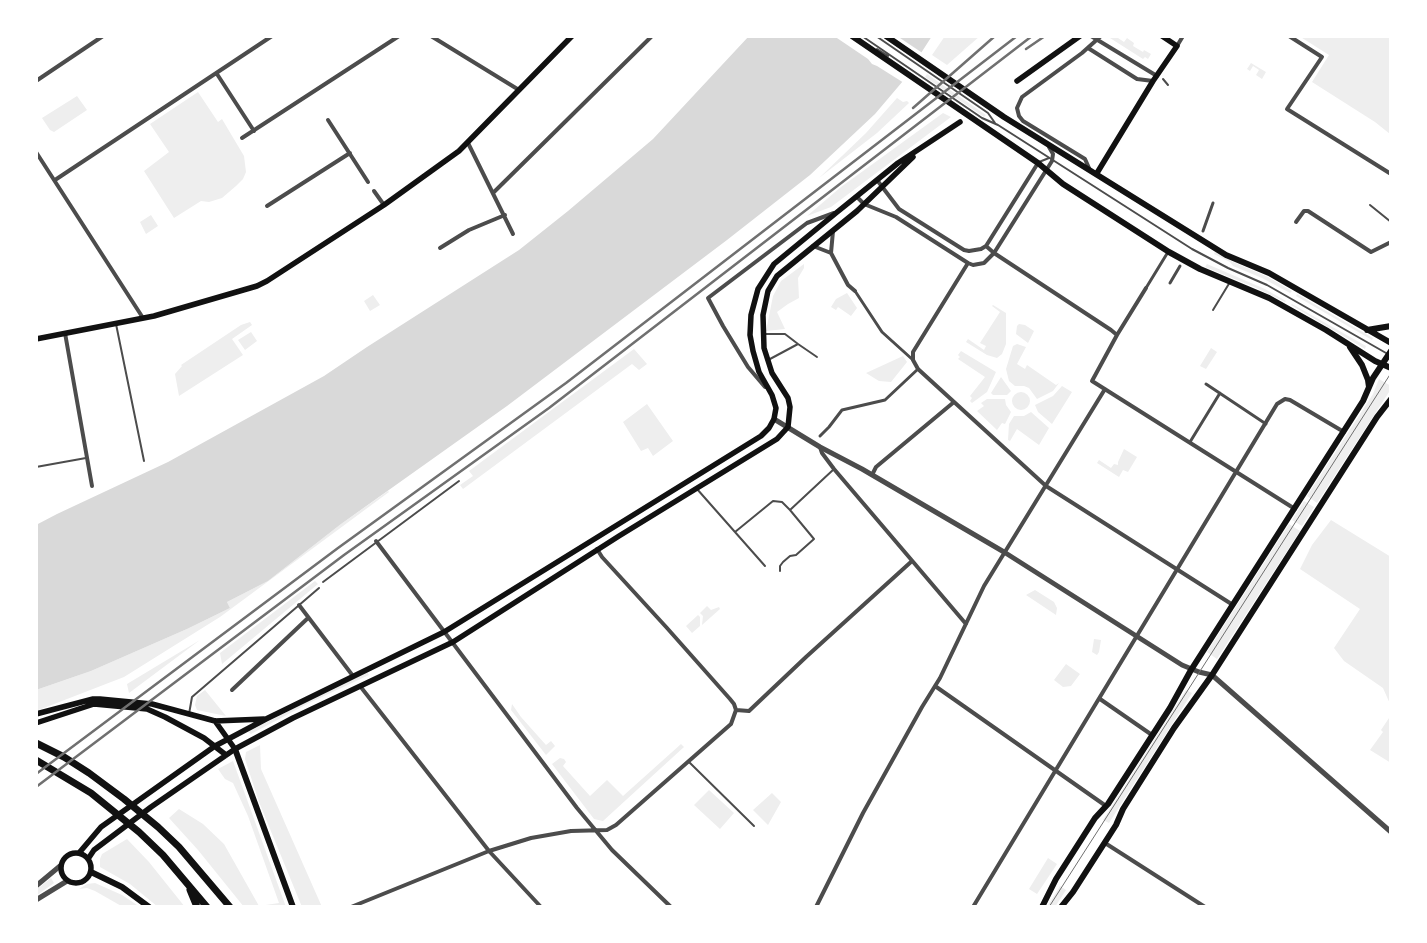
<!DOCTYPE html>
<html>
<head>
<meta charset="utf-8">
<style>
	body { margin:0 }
	#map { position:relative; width:1427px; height:943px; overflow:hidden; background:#fff; font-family:Inter,sans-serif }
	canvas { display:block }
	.frame { position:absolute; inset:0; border:38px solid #fff; pointer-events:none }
</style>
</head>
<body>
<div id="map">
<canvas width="1427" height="943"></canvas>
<div class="frame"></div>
</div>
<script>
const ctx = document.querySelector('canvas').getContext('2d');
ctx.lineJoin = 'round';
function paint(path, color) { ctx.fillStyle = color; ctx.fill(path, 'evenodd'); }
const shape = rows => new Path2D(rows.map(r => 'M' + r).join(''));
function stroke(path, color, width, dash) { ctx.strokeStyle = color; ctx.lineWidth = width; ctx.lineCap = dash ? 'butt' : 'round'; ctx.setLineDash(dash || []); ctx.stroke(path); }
paint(shape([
	[945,36,980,36,947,65,932,55],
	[1111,36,1115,36,1124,42,1127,38,1134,43,1133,46,1143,52,1144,50,1151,54,1148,59,1145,57,1143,59,1110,38],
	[1299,36,1391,36,1390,134,1375,122,1312,82,1329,55],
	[1251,63,1266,72,1262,79,1256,75,1259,70,1253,66,1250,71,1247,69],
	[927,74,986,115,984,117,925,77],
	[198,92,218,122,222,119,244,156,246,172,243,179,236,186,222,198,209,202,201,201,174,218,144,171,169,152,150,124],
	[77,96,87,110,54,132,50,130,42,118],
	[897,98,903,102,907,101,909,103,877,133,819,178,866,133],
	[943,113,951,117,831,207,807,216,841,187],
	[151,215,158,226,146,234,140,222],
	[1215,252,1231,261,1268,277,1292,291,1290,293,1262,278,1233,266,1230,262,1214,254],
	[804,264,804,268,798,278,799,298,788,304,777,312,785,329,766,331,773,296,781,281],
	[1207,264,1265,289,1286,301,1285,302,1254,287,1205,267],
	[847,293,857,308,851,316,838,307,836,310,831,307,836,299],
	[1297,294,1373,338,1372,340,1296,296],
	[373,295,380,305,370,311,364,301],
	[1292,304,1366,346,1365,349,1291,305],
	[993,305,1006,313,1006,344,1002,354,997,358,987,355,966,342,968,339,984,350,986,346,980,343,1000,312,992,306],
	[250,322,252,325,232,339,243,355,179,396,175,374,182,366,181,365,241,325],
	[1019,324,1025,325,1034,331,1028,343,1016,334,1017,326],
	[251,332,257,341,245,350,238,340],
	[1017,344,1026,347,1017,364,1025,369,1027,365,1056,385,1059,383,1053,391,1037,399,1029,388,1024,386,1015,386,1009,381,1006,369,1013,346],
	[1211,348,1217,352,1206,369,1200,366],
	[634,349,647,364,639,370,632,364,463,489,460,485,473,476,469,471],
	[961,351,996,372,987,392,972,403,970,401,972,398,970,396,985,377,958,359,960,357,958,355],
	[903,356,907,362,891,382,879,381,866,373],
	[1001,377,1011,391,1007,395,993,395,991,393],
	[1379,379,1391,386,1391,389,1317,503,1307,496,1373,394],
	[1062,386,1072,392,1052,424,1038,412,1035,405,1053,396],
	'1012 401a9 9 0 1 1 18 0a9 9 0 1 1-18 0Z',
	[987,399,1005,399,1006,405,1011,412,1005,424,1002,423,997,430,977,411,984,406,981,403],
	[647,404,673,441,653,456,648,448,641,451,623,422],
	[1031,412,1049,428,1039,445,1017,429,1010,441,1008,440,1009,424,1014,416,1024,416],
	[1124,449,1137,457,1128,472,1123,470,1119,477,1097,463,1099,460,1111,468,1114,464,1118,465,1118,462],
	[388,491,389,492,220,617,124,677,36,711,36,690,91,671,187,629,230,608,227,602,268,581,341,524],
	[1304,501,1314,507,1302,526,1292,520],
	[1331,520,1391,557,1391,706,1383,688,1344,661,1334,648,1360,609,1300,569,1312,545],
	[1289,524,1300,531,1217,659,1207,652],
	[315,581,318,584,222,664,220,653],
	[1035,590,1054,602,1057,608,1056,615,1026,595],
	[707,606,711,610,719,607,720,609,702,625,703,616,700,613],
	[698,615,700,617,700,626,692,633,686,626],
	[1094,639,1101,640,1099,652,1097,655,1092,652],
	[200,640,129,693,127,684],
	[1066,664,1080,674,1071,686,1063,687,1054,680],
	[367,672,369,675,309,703,251,734,248,732,308,700],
	[205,690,226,716,197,710,195,705,197,696],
	[1186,690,1192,693,1109,823,1103,820],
	[512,704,521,717,546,745,551,741,555,746,546,755,511,710],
	[1391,715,1391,763,1370,750,1383,732,1381,730],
	[681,744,684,747,603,821,594,819,552,764,560,758,564,759,566,762,563,766,590,796,607,780,623,796],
	[260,745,261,769,322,907,302,907,259,802,245,759,246,752],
	[233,761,286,907,244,907,198,850,169,818,179,809,203,824,224,844,259,906,279,903,248,816,233,783,225,779,218,769],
	[709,790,734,813,720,829,694,805],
	[772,793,781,802,768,825,753,810],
	[127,839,149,862,185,907,158,907,130,884,100,867,100,859,102,854],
	[1048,858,1057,864,1037,894,1029,889],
	[51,878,54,883,36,896,36,890],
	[95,883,122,895,140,907,123,907,95,891,87,888,79,889,87,884],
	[1060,886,1066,890,1055,907,1047,907]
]), '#eee');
paint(shape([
	[749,36,932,36,903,81,875,114,810,175,727,240,507,406,341,524,268,581,227,602,230,608,187,629,91,671,36,690,36,525,57,514,168,462,324,376,367,347,519,250,568,211,653,139]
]), '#d9d9d9');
paint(shape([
	[834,36,897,36,924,54,904,83,877,66,872,64,868,59]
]), '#fff');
stroke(shape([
	[862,36,982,118,998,125,1192,249,1228,268,1267,285,1386,353],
	[876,36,988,113,995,123],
	[877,49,888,56],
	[1163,79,1168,85],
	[1039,162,1049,158],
	[1370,205,1391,222],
	[1213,310,1230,282],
	[116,324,144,461],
	[764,334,785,334,798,344],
	[770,359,798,344,817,357],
	[36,467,86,458],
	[697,489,765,566],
	[735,532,773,501,782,502,790,510],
	[780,571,780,566,783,562,790,556,796,555,814,539,790,510,834,469],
	[323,582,459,481],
	[189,714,192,697,319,588],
	[689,762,754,826]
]), '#4c4c4c', 2);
stroke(shape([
	[1203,231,1213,203],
	[1170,283,1180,266],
	[1146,288,1168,252],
	[855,291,882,332,913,360],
	[1206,384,1266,424],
	[820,436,829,427,842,410,885,400,918,369],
	[1190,442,1220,393]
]), '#4c4c4c', 3);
stroke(shape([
	[431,36,519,90],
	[1091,36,1157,76],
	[1289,36,1322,57,1287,109,1391,174],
	[1177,46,1183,36],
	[1088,48,1137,79,1153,81],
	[217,74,254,131],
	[36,81,103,36],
	[328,120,368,182],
	[242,138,399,36],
	[468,143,513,234],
	[36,152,143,318],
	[1089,168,1085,159,1023,121,1019,116,1017,108,1022,97,1082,53,1101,36],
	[55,180,272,36],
	[877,180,899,209,964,250,969,251,981,249,986,246,1038,163],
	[374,191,384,205],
	[494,192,652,36],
	[857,197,864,204,896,217,968,263,973,265,984,263,994,253,1052,161,1053,154,1049,147],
	[267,206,350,153],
	[1296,222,1304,211,1308,211,1371,252,1391,242],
	[833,231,831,253,848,285,855,291],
	[813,246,831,253],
	[986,246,994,253,1111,330,1117,335],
	[440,248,469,230,505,215],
	[968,263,913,352,913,360,918,369,1046,486,1233,605],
	[1146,288,1117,335,1092,381,1295,509],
	[65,333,92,486],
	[765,387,748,367,723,326,708,298,807,223,834,213],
	[820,447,822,453,834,469,966,624],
	[872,475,876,467,954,402],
	[376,541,577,808,612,850,671,907],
	[597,549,602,557,667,628,730,699,734,704,736,710],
	[299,605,353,676],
	[360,686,489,851,541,907],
	[935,686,1106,806],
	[232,690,308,618],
	[1100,699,1152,735],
	[736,710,749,711,806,657,912,561],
	[1105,843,1205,907],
	[351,907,489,851,531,838,571,831,607,830,616,825,731,724,736,710],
	[816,907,863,813,922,707,940,678,984,586,1105,389],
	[973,907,1277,404,1285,399,1290,400,1344,432]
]), '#4c4c4c', 4);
stroke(shape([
	[774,419,820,447,862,469,1004,552,1182,665,1199,672,1212,675,1391,832],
	[36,886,60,866],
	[36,900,67,881]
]), '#4c4c4c', 5);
stroke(shape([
	[1017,81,1080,36],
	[1097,173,1153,81,1177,46,1162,36],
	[36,339,154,316,257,286,267,281,384,205,459,151,572,36],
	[36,714,93,699,100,699,152,704,215,721,264,719],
	[215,721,235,749],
	[36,723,94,704,147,709,165,717,204,738,226,755],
	'61 868a15 15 0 1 1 30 0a15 15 0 1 1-30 0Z',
	[79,853,101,827,215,746,266,719,444,632,761,436,769,428,774,419,776,408,772,395,759,372,753,351,750,335,751,315,758,289,774,264,836,213,898,163,960,122],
	[88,859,94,850,151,807,235,749,293,718,453,642,619,536,777,439,788,427,790,407,788,398,772,373,764,348,763,315,768,291,777,276,857,211,913,157]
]), '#111', 5.5);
stroke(shape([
	[852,36,1038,163,1063,184,1169,252,1200,269,1269,298,1326,330,1375,361,1391,368],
	[886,36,1004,117,1226,255,1269,273,1391,343],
	[1367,330,1391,326],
	[1350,347,1362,365,1368,380,1369,387],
	[235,749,293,907],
	[91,872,122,887,149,907],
	[1042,907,1056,879,1095,818,1108,804,1170,708,1191,670,1363,401,1373,378,1391,351],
	[1061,907,1073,892,1116,825,1123,809,1174,728,1212,675,1377,417,1391,399]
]), '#111', 6);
stroke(shape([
	[36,743,64,757,89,773,124,799,158,827,179,847,230,907],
	[36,760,91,793,139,832,163,855,207,907],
	[190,890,197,907]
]), '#111', 7);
stroke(shape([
	[1049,907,1391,373]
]), '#707070', 1);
stroke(shape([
	[1026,49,1045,36],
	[913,108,995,36],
	[36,774,338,548,566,383,1017,36],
	[36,787,344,555,549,408,1032,36]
]), '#707070', 2.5);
</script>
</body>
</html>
